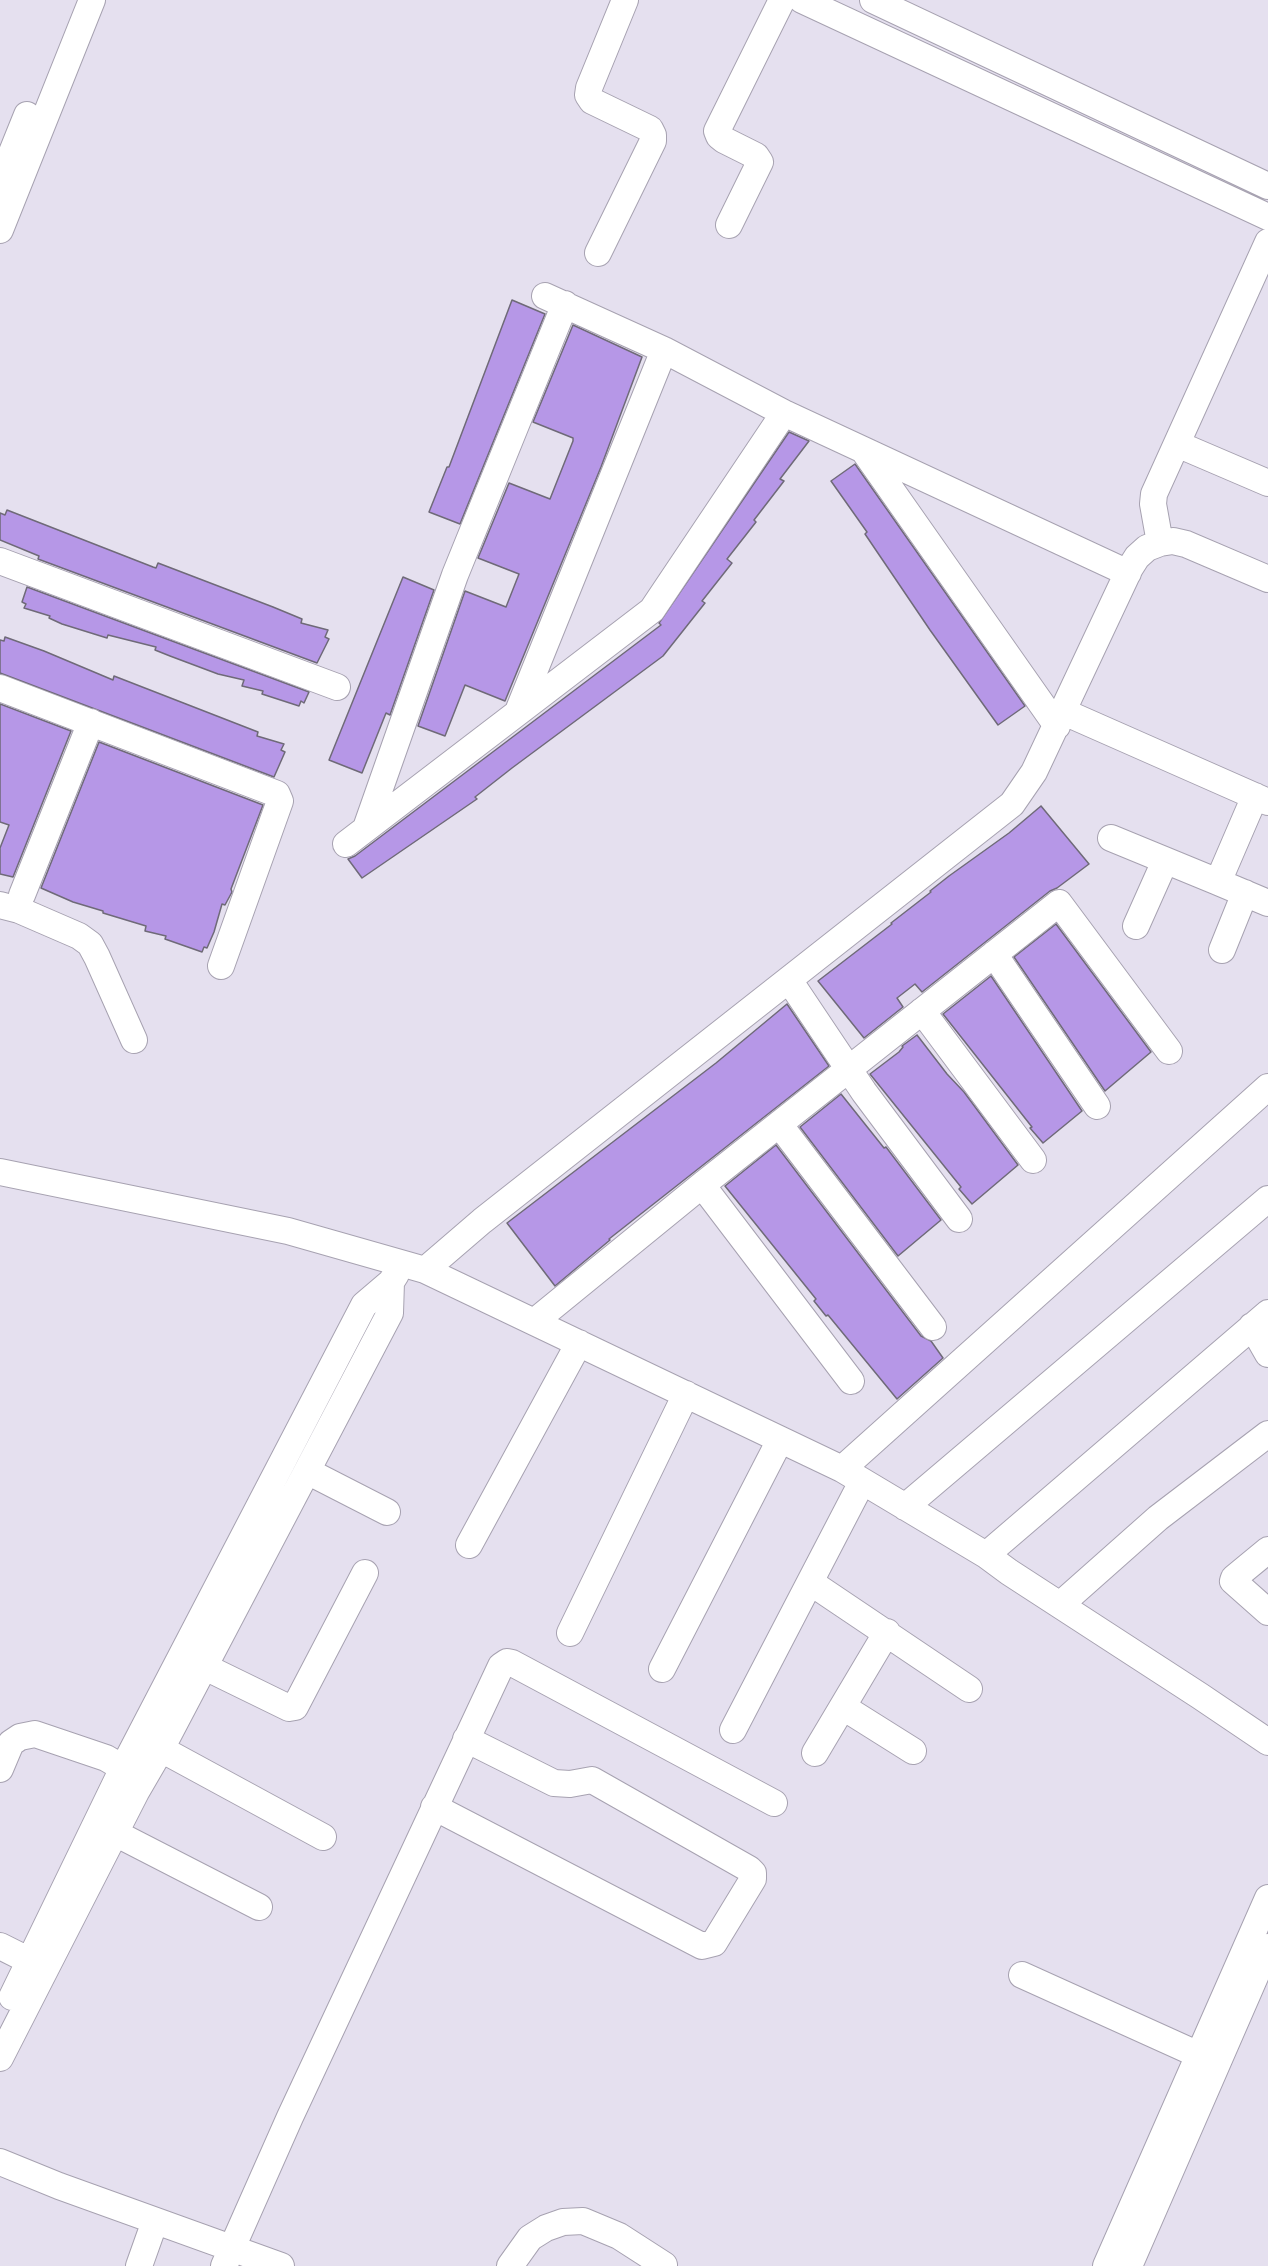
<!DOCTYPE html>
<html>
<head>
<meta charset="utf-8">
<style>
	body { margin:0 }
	canvas { display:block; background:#e5e0ef }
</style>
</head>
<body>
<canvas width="1268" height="2266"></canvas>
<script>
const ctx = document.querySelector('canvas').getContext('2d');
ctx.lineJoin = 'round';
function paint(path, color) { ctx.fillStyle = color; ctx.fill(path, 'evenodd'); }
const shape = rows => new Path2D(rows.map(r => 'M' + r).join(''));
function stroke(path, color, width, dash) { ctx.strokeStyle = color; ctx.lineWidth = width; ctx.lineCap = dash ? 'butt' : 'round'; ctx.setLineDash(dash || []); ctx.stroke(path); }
const building = shape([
	[512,300,545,314,460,524,429,512,447,467,449,467,512,300],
	[573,325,642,357,601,467,505,701,465,685,445,736,418,726,465,591,506,607,519,574,478,558,509,483,550,499,573,441,573,438,533,422,573,325],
	[789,432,809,441,780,479,784,481,754,520,756,522,727,559,732,563,702,601,705,603,663,656,512,768,475,797,477,799,362,878,348,859,355,856,661,625,659,623,789,432],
	[855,464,1025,706,998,725,930,630,865,534,867,532,831,481,855,464],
	[7,510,153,567,156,568,158,563,273,607,302,619,301,623,328,630,325,637,329,639,317,663,38,559,39,556,0,540,0,513,5,515,7,510],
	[403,577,434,590,390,715,386,713,362,773,329,760,403,577],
	[27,587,309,692,304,703,301,701,299,706,262,694,263,691,242,686,244,680,218,674,170,656,155,650,156,647,108,635,107,638,62,624,49,618,50,616,24,608,26,604,22,602,27,587],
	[5,637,44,651,113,680,114,676,258,732,257,736,284,744,281,750,285,752,274,777,0,673,0,640,4,641,5,637],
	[0,704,71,731,13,877,0,874,0,848,9,825,0,822,0,704],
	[99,742,263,805,231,889,232,892,225,905,222,904,214,932,207,948,204,947,202,952,165,939,166,936,145,931,146,926,103,913,103,911,73,902,41,888,99,742],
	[1041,806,1089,864,1057,888,1050,891,922,992,915,984,897,998,903,1007,864,1038,818,981,892,924,891,923,931,892,930,891,949,876,1009,833,1041,806],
	[1056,924,1151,1052,1105,1091,1014,957,1056,924],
	[991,976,1082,1111,1043,1143,1030,1128,1032,1127,943,1014,991,976],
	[787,1004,829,1066,609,1239,610,1240,555,1286,507,1223,716,1063,787,1004],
	[917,1035,947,1074,964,1092,1018,1165,972,1204,959,1189,961,1187,870,1074,899,1052,903,1047,902,1046,917,1035],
	[841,1094,884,1148,886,1147,941,1220,898,1256,800,1127,841,1094],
	[776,1145,921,1336,931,1341,943,1358,897,1399,828,1315,826,1316,814,1301,816,1299,725,1186,776,1145]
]);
paint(building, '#b697e7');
stroke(building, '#6f6a78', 1.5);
const minor = shape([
	[802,0,1268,217],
	[873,0,1268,186],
	[0,182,27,115],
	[729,225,760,162,756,156,724,140,719,136,717,131,782,0],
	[0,230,92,0],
	[598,253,653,141,653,135,650,129,592,101,588,95,589,88,625,0],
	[545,296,664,350,784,413,1128,573],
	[1177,444,1268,483],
	[864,451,1057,726],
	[1160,543,1153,504,1154,494,1268,242],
	[0,561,337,687],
	[0,688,277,794,280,801,221,966],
	[519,709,664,350],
	[1064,712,1268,802],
	[1255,796,1218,882,1268,903],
	[366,828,455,575,565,304],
	[1111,838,1218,882],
	[346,844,652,610,784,413],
	[22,895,91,722],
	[0,905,19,910,79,936,90,944,97,957,134,1040],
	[1136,926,1165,861],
	[1222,950,1245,893],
	[994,954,1097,1106],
	[789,980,864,1092,959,1219],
	[922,1011,1033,1160],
	[779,1124,933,1327],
	[0,1172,288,1231,425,1270,842,1469,986,1555,1009,1572,1200,1696,1268,1742],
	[702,1185,851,1381],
	[425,1270,482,1221,1012,804,1034,772,1130,568,1137,557,1147,548,1160,543,1173,541,1186,544,1268,579],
	[534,1322,702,1185,1059,903,1169,1051],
	[1252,1326,1268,1354],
	[842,1469,1268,1087],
	[307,1471,387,1512],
	[905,1507,1268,1199],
	[469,1545,579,1343],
	[1268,1550,1234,1578,1233,1581,1268,1612],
	[986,1555,1268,1313],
	[810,1582,969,1689],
	[1061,1604,1158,1518,1268,1434],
	[570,1633,686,1394],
	[205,1667,289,1708,295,1707,365,1573],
	[662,1669,780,1440],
	[843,1707,913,1751],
	[733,1730,862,1482],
	[161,1749,323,1837],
	[815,1753,887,1632],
	[0,1769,11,1743,20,1737,35,1734,106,1758,123,1768,130,1782],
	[434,1807,702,1946,714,1943,753,1879,753,1873,749,1869,592,1780,570,1784,554,1783,466,1739],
	[115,1833,259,1907],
	[0,1946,30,1961],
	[1022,1975,1199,2055],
	[12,1997,123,1768,364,1305,391,1282,396,1274],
	[0,2058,136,1792,161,1749,390,1313,391,1282],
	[0,2162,59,2186,281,2266],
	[139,2266,155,2221],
	[224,2266,290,2117,501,1666,507,1662,512,1663,774,1803],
	[510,2266,530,2238,546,2228,563,2222,583,2221,619,2236,664,2265],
	[1106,2266,1268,1898],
	[1129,2266,1268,1947]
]);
stroke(minor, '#a7a2b1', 28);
stroke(minor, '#fff', 26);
</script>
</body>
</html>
